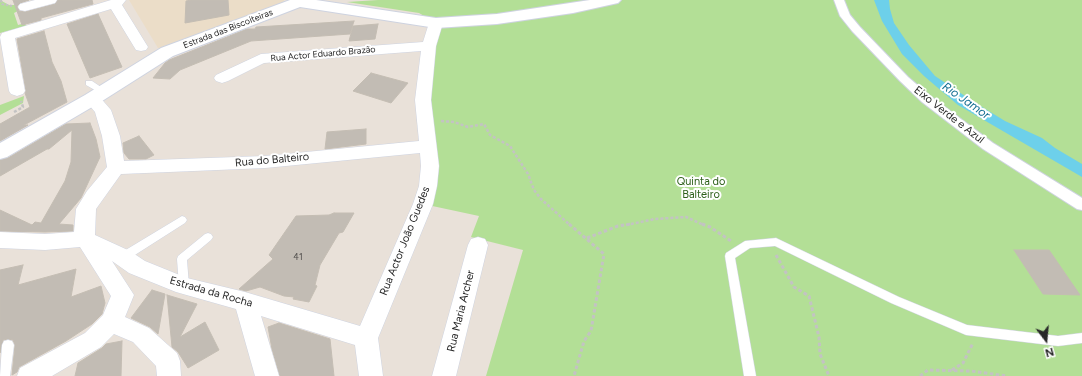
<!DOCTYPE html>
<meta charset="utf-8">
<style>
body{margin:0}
#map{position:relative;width:1082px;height:376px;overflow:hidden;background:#e9e1d9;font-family:Figtree,sans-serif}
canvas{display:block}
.north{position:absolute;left:1026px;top:320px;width:40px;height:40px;-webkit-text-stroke:3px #fff;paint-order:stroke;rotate:164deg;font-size:11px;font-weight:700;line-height:16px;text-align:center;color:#272727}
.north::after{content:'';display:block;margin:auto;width:14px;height:18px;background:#272727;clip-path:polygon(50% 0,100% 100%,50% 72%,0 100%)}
</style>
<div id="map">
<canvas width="1082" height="376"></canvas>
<div class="north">N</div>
</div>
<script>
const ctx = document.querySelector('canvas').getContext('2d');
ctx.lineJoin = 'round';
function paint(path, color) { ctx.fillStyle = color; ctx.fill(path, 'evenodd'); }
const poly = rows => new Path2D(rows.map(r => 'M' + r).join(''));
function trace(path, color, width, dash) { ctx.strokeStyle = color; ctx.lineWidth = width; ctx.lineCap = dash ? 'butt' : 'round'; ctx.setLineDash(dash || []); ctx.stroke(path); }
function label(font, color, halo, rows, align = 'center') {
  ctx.font = font + ' Figtree,sans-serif'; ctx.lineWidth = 4; ctx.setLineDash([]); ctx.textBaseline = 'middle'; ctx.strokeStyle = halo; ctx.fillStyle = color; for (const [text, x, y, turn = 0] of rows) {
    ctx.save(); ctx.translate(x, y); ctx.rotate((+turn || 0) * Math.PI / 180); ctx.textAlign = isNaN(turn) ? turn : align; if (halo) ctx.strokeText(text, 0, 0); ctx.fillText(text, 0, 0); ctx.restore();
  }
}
const education = poly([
 [129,0,284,0,284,1,282,3,164,48,158,48]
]);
const green = poly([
 [0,0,9,5,15,5,18,11,14,13,18,25,25,23,26,26,0,33],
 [378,0,1082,0,1082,376,486,376,523,250,471,237,479,216,423,204,424,120,436,23,419,13,347,2],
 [24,96,23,103,0,115,0,105]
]);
const water = poly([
 [874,0,889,0,890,9,894,23,909,45,935,76,974,102,1005,121,1042,138,1055,148,1082,164,1082,177,958,105,924,76,902,54,882,21]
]);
const building = poly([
 [13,0,29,0,20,3,17,6,19,11,25,12,55,4,58,0,92,0,93,4,41,18,41,20,22,25,13,0],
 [191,0,228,0,229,15,185,23,186,1,191,0],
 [98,14,122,67,90,78,67,24,98,14],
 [354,21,350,34,251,41,180,70,170,79,153,78,165,63,169,60,247,29,255,29,256,27,354,21],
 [378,24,375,39,349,41,353,26,378,24],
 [44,31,52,62,61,81,67,102,24,125,28,125,0,141,0,124,30,107,25,93,26,91,17,39,44,31],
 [371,73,408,83,391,103,353,91,371,73],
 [90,123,96,139,100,157,81,198,59,224,73,225,73,231,45,232,0,231,0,210,32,225,35,222,41,223,65,181,71,162,72,130,49,149,47,149,0,176,0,160,8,158,66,124,90,123],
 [366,129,366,144,325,149,327,132,366,129],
 [139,136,154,155,146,159,129,159,124,153,123,143,139,136],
 [334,213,354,213,343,232,339,233,320,265,315,285,317,286,309,302,293,299,294,297,284,296,260,287,246,291,239,289,273,259,269,255,296,216,329,215,334,213],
 [1014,250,1049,250,1080,295,1043,294,1014,250],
 [23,265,18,285,76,269,71,297,101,286,105,303,102,314,92,324,66,341,19,367,17,372,12,375,15,345,13,340,8,339,3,340,0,353,0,270,23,265],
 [152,290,165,294,158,334,150,327,131,318,152,290],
 [167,295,197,304,180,337,205,322,219,350,188,368,178,352,172,347,167,295],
 [279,323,330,339,334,376,280,376,272,349,268,327,279,323],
 [122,341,121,376,75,376,78,363,102,348,106,344,122,341]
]);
const pathFar2 = poly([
 [1,0,2,4,12,6]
]);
const pathFar1 = poly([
 [14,112,23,107,21,101],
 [441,121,454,122,468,127,484,124,490,135,510,146,528,174,534,190,541,199,570,225],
 [626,225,655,219,686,217,704,225]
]);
const path = poly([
 [569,224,604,254,591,331,584,341,574,376],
 [702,224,710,227,731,241],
 [587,238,618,226,631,224],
 [776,255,794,287,809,296,819,337,820,354,829,376],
 [952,370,963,363,973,343],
 [920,376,928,370,971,371,1007,376]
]);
const service = poly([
 [86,81,92,81,107,91,103,93,100,93,86,85,86,81],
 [182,216,185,217,187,220,185,223,127,260,123,261,119,260,118,257,119,254,182,216],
 [208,233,211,234,213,237,211,240,187,260,189,286,188,289,184,290,180,289,179,286,177,259,178,256,205,234,208,233],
 [776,238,899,297,967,325,1058,336,1082,333,1082,343,1058,346,966,335,891,303,775,246,750,248,735,258,756,376,744,376,725,256,726,253,745,241,776,238],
 [8,340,12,341,14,345,10,376,0,376,2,345,4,341,8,340]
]);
const pedestrian = poly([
 [834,0,844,0,850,15,860,27,908,77,930,96,993,143,1082,198,1082,210,1077,209,983,149,922,102,900,81,852,31,840,16,834,0]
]);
const minor = poly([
 [35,0,57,0,55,3,25,11,20,10,18,7,20,4,35,0],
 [111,0,126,0,122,5,148,47,146,50,141,51,136,50,111,9,15,38,25,91,23,94,17,96,11,94,9,91,0,37,2,33,111,0],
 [436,19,441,20,443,23,436,46,431,100,439,166,437,186,433,204,378,338,383,376,359,376,355,345,261,316,279,376,255,376,236,309,176,292,129,273,112,261,134,295,125,317,149,328,177,353,180,361,181,376,157,376,156,366,133,342,114,334,101,347,52,376,17,376,20,368,85,333,103,315,111,296,80,247,45,250,0,248,0,232,45,234,74,232,76,209,87,191,107,167,102,136,95,112,84,99,86,95,92,94,98,95,111,110,120,136,124,161,265,156,419,141,415,100,421,51,264,63,228,81,222,83,216,81,214,78,216,75,261,54,423,42,429,23,431,20,436,19],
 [420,153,421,166,419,186,413,204,360,326,245,292,187,278,145,261,130,251,95,235,96,209,121,174,265,168,420,153],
 [478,237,485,239,488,245,456,376,432,376,468,245,471,239,478,237]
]);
const tertiary = poly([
 [290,0,316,0,436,18,497,14,590,0,621,0,618,3,573,13,497,24,436,28,300,7,173,56,99,103,7,157,0,159,0,143,85,95,161,48,290,0]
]);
const farStreetnames = [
 ["Estrada das Biscoiteiras",228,29,-21],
 ["Rua Actor Eduardo Brazão",323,54,-5]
];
const numberNames = [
 ["41",298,257]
];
const streetNames = [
 ["Eixo Verde e Azul",949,115,38],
 ["Rua do Balteiro",272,160,-5],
 ["Rua Actor João Guedes",405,241,-68],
 ["Estrada da Rocha",211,292,16],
 ["Rua Maria Archer",461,311,-76]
];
const parkNames = [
 ["Quinta do",701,182],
 ["Balteiro",701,195]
];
const waterNames = [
 ["Rio Jamor",966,101,35]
];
paint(education, '#ebddc8');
paint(green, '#b3df96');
paint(water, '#6dd0ea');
paint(building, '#c2bcb4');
trace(building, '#c4bdb3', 1);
trace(service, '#ced3e0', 1);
trace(pedestrian, '#ced3e0', 2);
trace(minor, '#ced3e0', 1);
trace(tertiary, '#ced3e0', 2);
trace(pathFar2, '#c3c3c3', 2, [2.5, 1.5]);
trace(pathFar1, '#c3c3c3', 2.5, [3, 2]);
trace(path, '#c3c3c3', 3, [3.5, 2.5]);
paint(service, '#fff');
paint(pedestrian, '#fff');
paint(minor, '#fff');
paint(tertiary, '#fff');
label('9px', '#272727', '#fff', farStreetnames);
label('9px', '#4e4c4a', null, numberNames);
label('11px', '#272727', '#fff', streetNames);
label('11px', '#2e601b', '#fff', parkNames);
label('italic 12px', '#116d91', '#fff', waterNames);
</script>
